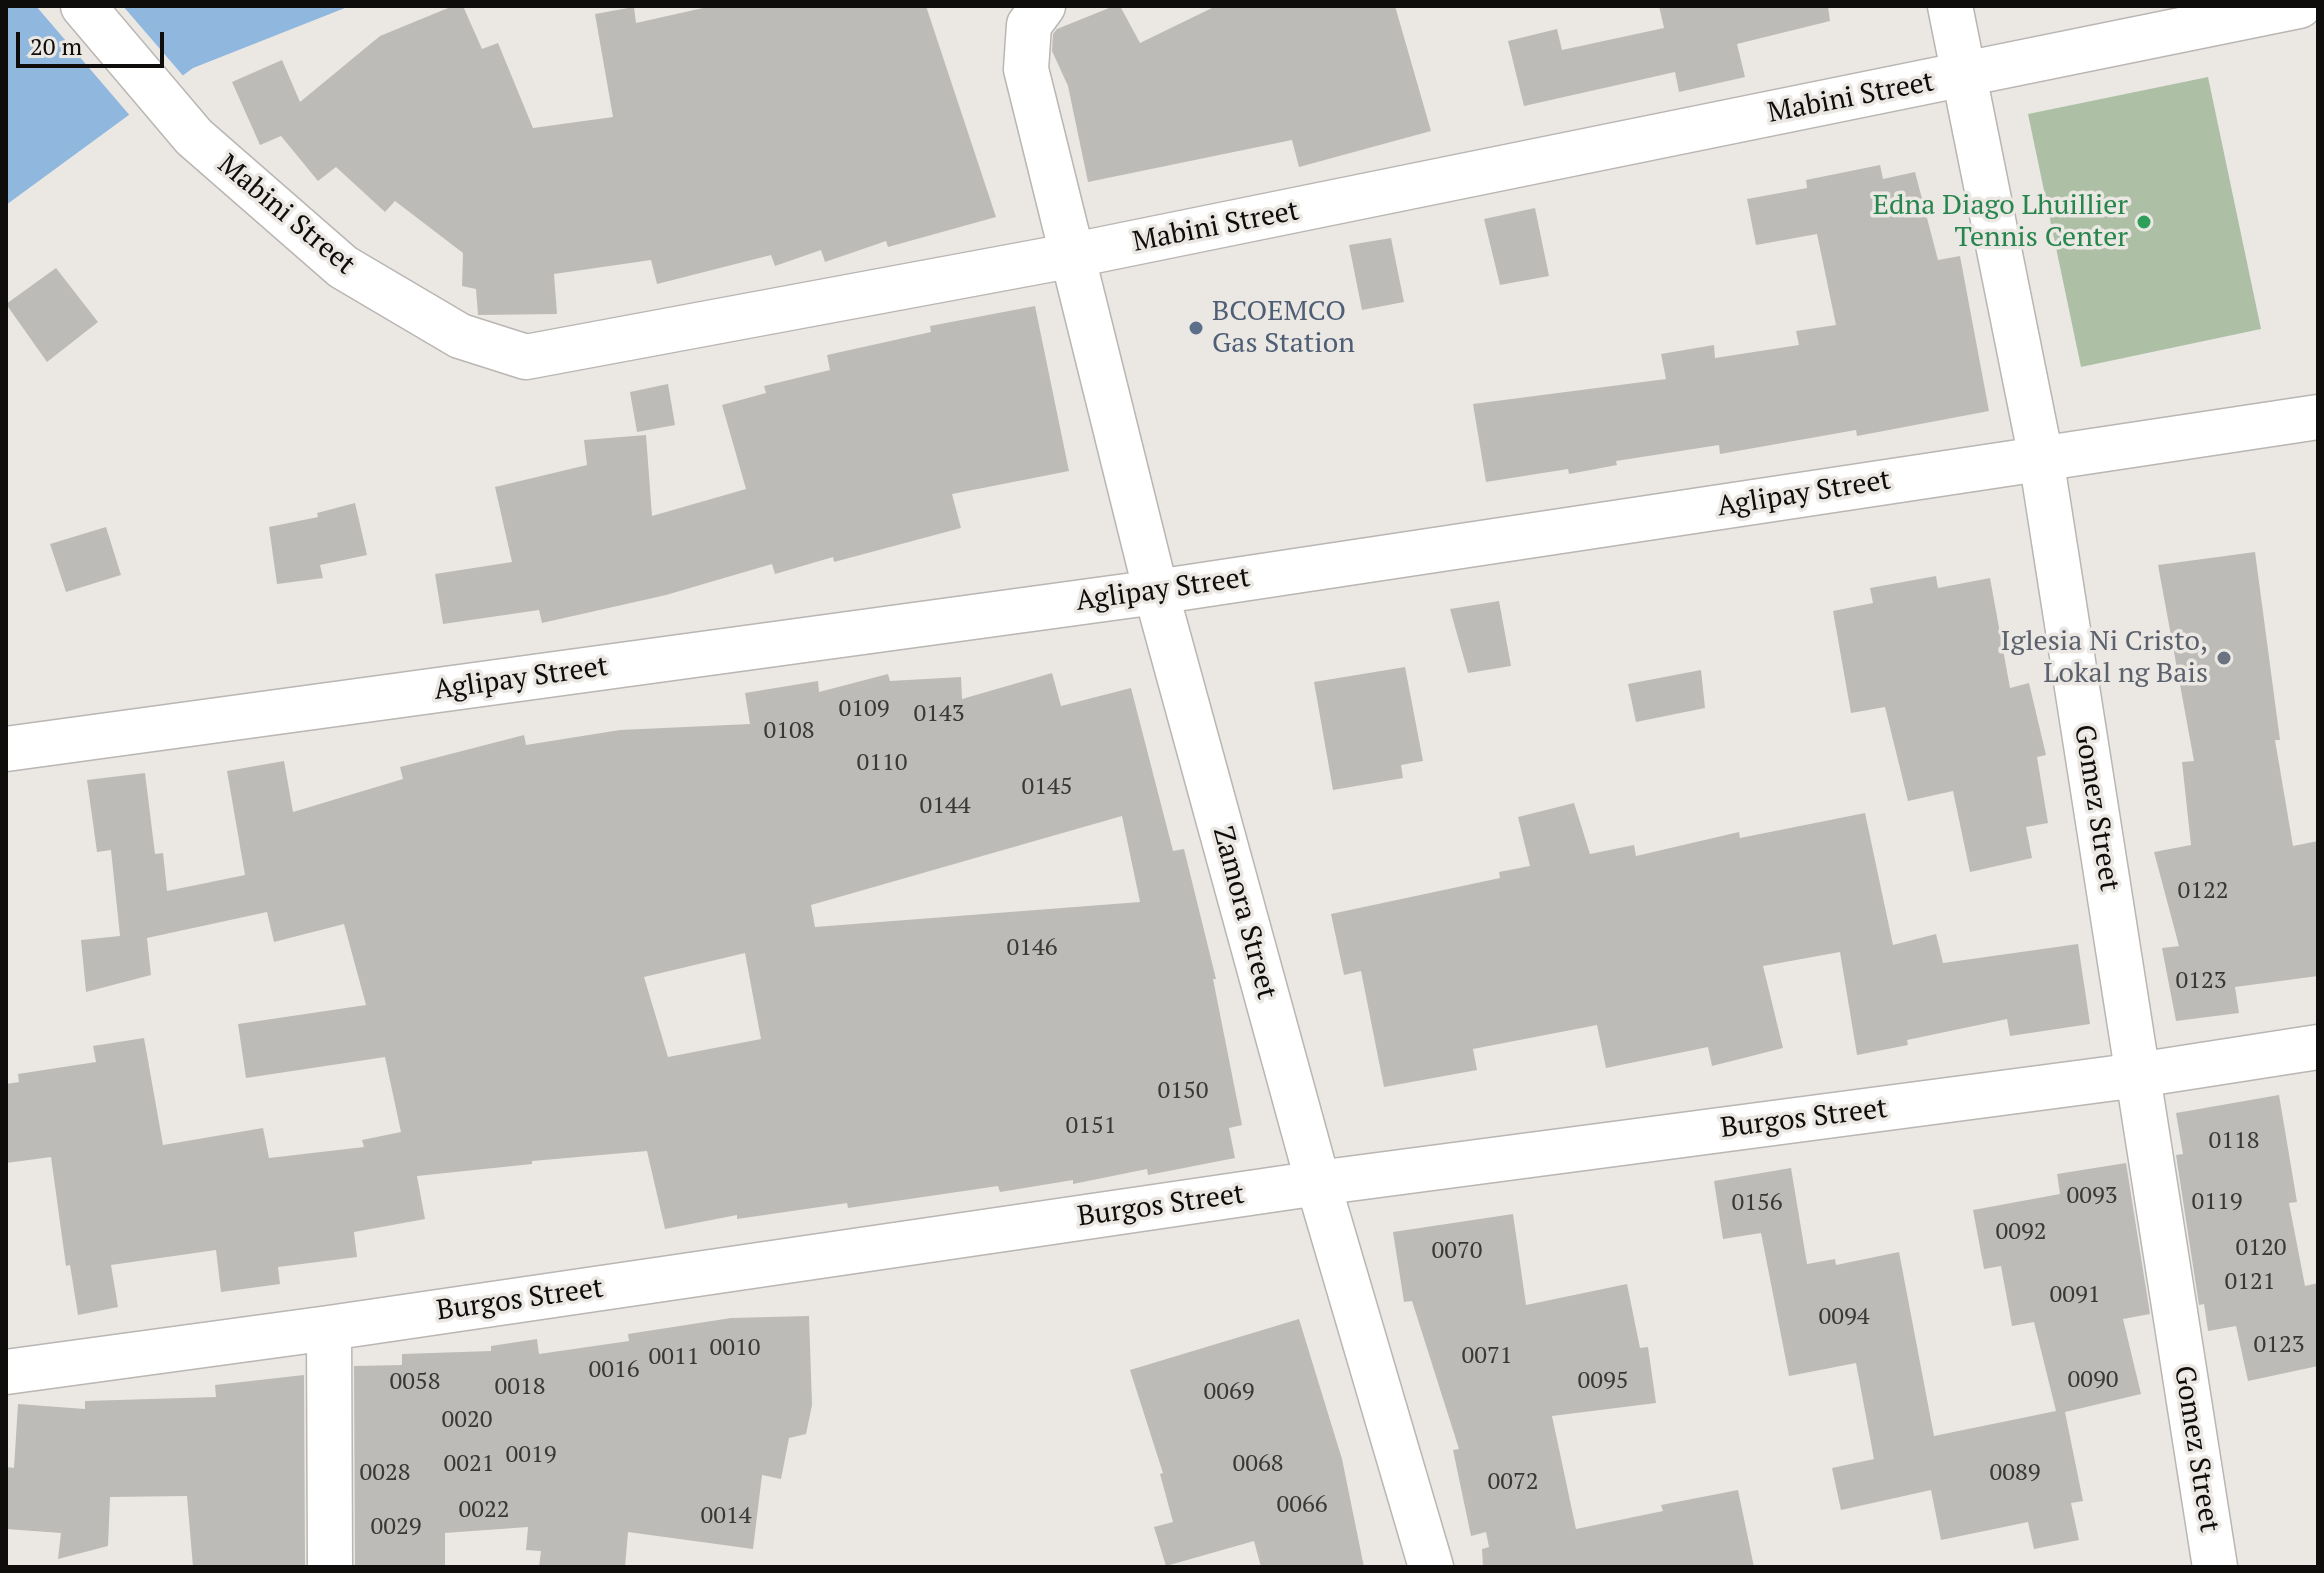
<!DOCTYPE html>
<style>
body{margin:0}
#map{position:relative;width:2324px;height:1573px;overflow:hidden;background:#ebe8e4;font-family:"PT Serif",serif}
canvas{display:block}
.frame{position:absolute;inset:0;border:8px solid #0e0d0c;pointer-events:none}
.scale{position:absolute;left:16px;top:32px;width:148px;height:36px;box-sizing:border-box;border:4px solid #0e0d0c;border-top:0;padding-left:10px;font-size:24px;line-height:28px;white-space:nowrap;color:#0e0d0c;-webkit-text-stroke:6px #ebe8e4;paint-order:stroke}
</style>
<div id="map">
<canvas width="2324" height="1573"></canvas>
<div class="frame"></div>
<div class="scale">20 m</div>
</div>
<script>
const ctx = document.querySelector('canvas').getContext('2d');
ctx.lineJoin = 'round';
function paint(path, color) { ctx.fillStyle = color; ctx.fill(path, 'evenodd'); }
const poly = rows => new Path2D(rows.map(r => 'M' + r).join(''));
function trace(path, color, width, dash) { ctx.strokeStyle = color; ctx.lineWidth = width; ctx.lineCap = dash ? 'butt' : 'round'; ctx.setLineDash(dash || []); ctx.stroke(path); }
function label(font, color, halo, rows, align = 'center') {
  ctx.font = font + ' "PT Serif",serif'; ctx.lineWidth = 7; ctx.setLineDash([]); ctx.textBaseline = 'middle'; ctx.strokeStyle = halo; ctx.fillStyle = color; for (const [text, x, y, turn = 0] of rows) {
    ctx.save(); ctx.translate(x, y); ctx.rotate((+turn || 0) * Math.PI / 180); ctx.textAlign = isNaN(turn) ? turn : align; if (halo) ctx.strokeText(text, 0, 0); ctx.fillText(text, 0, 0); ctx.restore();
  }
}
const green = poly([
 [2208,77,2261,329,2081,367,2028,114]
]);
const water = poly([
 [6,6,350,6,193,68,6,205]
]);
const pier = poly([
 [36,6,123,6,185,78,132,118]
]);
const building = poly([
 [453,6,463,6,482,49,498,43,533,128,613,117,595,14,634,7,636,23,712,6,926,6,996,217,888,247,886,241,825,262,821,250,775,266,771,255,657,284,651,260,554,274,557,314,478,315,476,289,462,286,463,253,395,201,385,212,336,167,318,181,281,136,260,145,232,82,282,60,300,102,380,36],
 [1114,6,1120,6,1140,43,1216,6,1395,6,1431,131,1299,167,1292,140,1088,182,1068,86,1052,51,1053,34,1057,29],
 [1659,6,1828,6,1830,21,1737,44,1745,77,1679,92,1675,72,1524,106,1508,41,1557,29,1562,50,1664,28],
 [1880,165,1883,179,1915,172,1938,260,1960,256,1989,411,1857,436,1856,430,1720,454,1719,445,1616,461,1617,465,1569,474,1568,469,1486,482,1473,404,1666,379,1661,354,1714,345,1715,358,1799,345,1796,331,1836,325,1817,234,1756,245,1747,199,1807,188,1806,180],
 [1535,208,1549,276,1500,285,1484,219],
 [1391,238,1404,302,1362,310,1349,245],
 [56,268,98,322,47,362,6,304],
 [1035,306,1069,471,952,494,961,528,834,562,833,557,775,574,772,564,666,595,542,623,539,610,443,624,435,574,512,562,495,487,587,465,584,440,646,435,652,516,746,489,722,405,766,393,764,386,830,370,827,355,931,332,930,326],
 [668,384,675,425,637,432,630,392],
 [355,503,367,555,320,565,323,578,277,584,269,527,318,517,317,513],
 [106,527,121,575,66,592,50,544],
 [2255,552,2280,740,2275,740,2293,846,2318,841,2318,976,2235,987,2239,1013,2176,1021,2162,948,2179,946,2154,852,2191,845,2182,762,2194,761,2158,565],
 [1936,576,1938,588,1990,578,2010,688,2029,683,2046,755,2037,757,2048,823,2026,827,2032,858,1970,872,1953,791,1908,801,1885,707,1851,713,1833,611,1873,603,1870,588],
 [1499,601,1511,666,1468,673,1450,609],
 [1405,667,1423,761,1401,765,1403,778,1333,790,1314,682],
 [1701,670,1705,708,1636,722,1628,684],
 [1052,673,1061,706,1131,688,1173,851,1184,849,1216,979,1213,979,1242,1125,1229,1128,1235,1158,1148,1175,1147,1169,1073,1184,1073,1180,1000,1192,998,1186,848,1208,847,1203,737,1219,737,1215,665,1229,647,1151,532,1161,532,1164,417,1176,425,1219,354,1232,357,1257,278,1267,280,1284,221,1292,216,1250,111,1265,118,1307,78,1315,70,1265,66,1266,51,1157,6,1163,6,1084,19,1082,18,1074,96,1062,93,1046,144,1038,163,1145,263,1128,269,1158,364,1147,362,1140,401,1132,385,1057,246,1078,238,1024,366,1005,344,924,274,942,267,912,147,938,151,975,86,992,81,940,120,936,111,850,97,852,87,780,145,773,155,854,163,853,167,891,245,875,227,771,284,761,293,812,403,779,400,767,524,735,526,745,620,730,750,724,745,693,818,681,819,692,888,674,890,681,961,677,962,699],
 [1122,816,1140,902,815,927,811,905],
 [745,953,761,1039,668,1057,644,977],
 [1574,803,1590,854,1634,845,1636,856,1739,832,1740,838,1865,813,1893,945,1936,934,1943,963,2078,944,2090,1024,2010,1036,2007,1019,1907,1040,1908,1045,1857,1055,1840,952,1763,966,1783,1048,1712,1066,1708,1047,1606,1068,1597,1025,1473,1049,1477,1070,1384,1087,1361,971,1344,975,1331,914,1500,878,1499,872,1530,866,1518,817],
 [2279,1095,2297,1202,2289,1203,2305,1286,2318,1283,2318,1366,2248,1381,2236,1326,2208,1331,2204,1304,2199,1305,2176,1155,2183,1154,2176,1113],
 [2126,1163,2150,1314,2123,1319,2141,1394,2065,1412,2083,1501,2071,1503,2079,1540,2034,1549,2028,1522,1941,1540,1931,1490,1841,1510,1832,1468,1874,1459,1856,1363,1789,1376,1761,1233,1723,1239,1714,1181,1791,1168,1807,1264,1835,1259,1836,1265,1899,1252,1934,1436,2056,1411,2034,1322,2012,1326,2001,1266,1984,1269,1973,1210,2060,1194,2057,1174],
 [1513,1214,1526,1305,1627,1284,1640,1348,1648,1347,1656,1403,1552,1416,1576,1529,1663,1511,1661,1505,1738,1490,1754,1567,1483,1567,1482,1549,1489,1547,1486,1532,1471,1536,1453,1450,1459,1449,1412,1301,1404,1302,1393,1232],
 [809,1316,812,1405,806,1434,789,1438,781,1479,762,1475,753,1549,628,1532,625,1567,539,1567,541,1551,526,1550,528,1527,445,1533,445,1567,355,1567,354,1366,402,1365,402,1354,491,1351,491,1346,537,1339,539,1354,629,1341,628,1334,731,1318],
 [1299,1319,1342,1459,1364,1567,1261,1567,1254,1541,1166,1566,1154,1527,1173,1522,1160,1474,1163,1473,1130,1370],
 [304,1375,305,1567,193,1567,187,1496,110,1497,108,1546,58,1559,61,1533,6,1529,6,1467,14,1468,18,1404,85,1409,85,1401,216,1397,215,1385]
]);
const minor = poly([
 [1043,6,1029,25,1026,69,1156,592,1318,1183,1431,1567],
 [1950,6,2041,458,2215,1567],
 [6,749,1156,592,2318,417],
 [329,1328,330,1567],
 [6,1372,329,1328,1318,1183,2138,1075,2318,1047]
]);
const tertiary = poly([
 [83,6,194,137,343,267,460,336,526,357,1074,255,2299,6]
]);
const markers = [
 [2144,222,8,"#2e9e5b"],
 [1196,328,8,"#5c6f8a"],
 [2224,658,8,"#6b7280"]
];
const numberNames = [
 ["0109",864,709],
 ["0143",939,714],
 ["0108",789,731],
 ["0110",882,763],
 ["0145",1047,787],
 ["0144",945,806],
 ["0122",2203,891],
 ["0146",1032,948],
 ["0123",2201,981],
 ["0150",1183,1091],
 ["0151",1091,1126],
 ["0118",2234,1141],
 ["0093",2092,1196],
 ["0119",2217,1202],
 ["0156",1757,1203],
 ["0092",2021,1232],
 ["0120",2261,1248],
 ["0070",1457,1251],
 ["0121",2250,1282],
 ["0091",2075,1295],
 ["0094",1844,1317],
 ["0123",2279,1345],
 ["0010",735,1348],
 ["0071",1487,1356],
 ["0011",674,1357],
 ["0016",614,1370],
 ["0090",2093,1380],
 ["0095",1603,1381],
 ["0058",415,1382],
 ["0018",520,1387],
 ["0069",1229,1392],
 ["0020",467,1420],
 ["0019",531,1455],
 ["0021",469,1464],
 ["0068",1258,1464],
 ["0028",385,1473],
 ["0089",2015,1473],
 ["0072",1513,1482],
 ["0066",1302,1505],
 ["0022",484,1510],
 ["0014",726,1516],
 ["0029",396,1527]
];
const streetNames = [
 ["Mabini Street",1851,98,-11],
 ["Mabini Street",286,215,40],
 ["Mabini Street",1216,227,-11],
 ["Aglipay Street",1804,494,-9],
 ["Aglipay Street",1163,590,-8],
 ["Aglipay Street",521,679,-8],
 ["Gomez Street",2096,808,81],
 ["Zamora Street",1244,913,75],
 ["Burgos Street",1804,1119,-7],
 ["Burgos Street",1161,1206,-8],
 ["Burgos Street",520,1300,-8],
 ["Gomez Street",2196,1449,81]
];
const leisureNames = [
 ["Edna Diago Lhuillier",2128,206],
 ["Tennis Center",2128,238]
];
const serviceNames = [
 ["BCOEMCO",1212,312],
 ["Gas Station",1212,344]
];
const worshipNames = [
 ["Iglesia Ni Cristo,",2208,642],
 ["Lokal ng Bais",2208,674]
];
paint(green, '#adc0a6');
paint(water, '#90b7de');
paint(pier, '#ebe8e4');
paint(building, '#bdbbb7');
trace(minor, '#b9b6b3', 47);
trace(tertiary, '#b9b6b3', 47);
trace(minor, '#fff', 44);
trace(tertiary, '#fff', 44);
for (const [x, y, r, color] of markers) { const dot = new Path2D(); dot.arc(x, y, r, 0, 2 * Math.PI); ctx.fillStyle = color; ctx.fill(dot); trace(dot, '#ebe8e4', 3); }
label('24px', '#3a3837', null, numberNames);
label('28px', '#0e0d0c', '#ebe8e4', streetNames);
label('28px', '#27864d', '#ebe8e4', leisureNames, 'right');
label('28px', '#4e5e75', '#ebe8e4', serviceNames, 'left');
label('28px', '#5b616d', '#ebe8e4', worshipNames, 'right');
</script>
